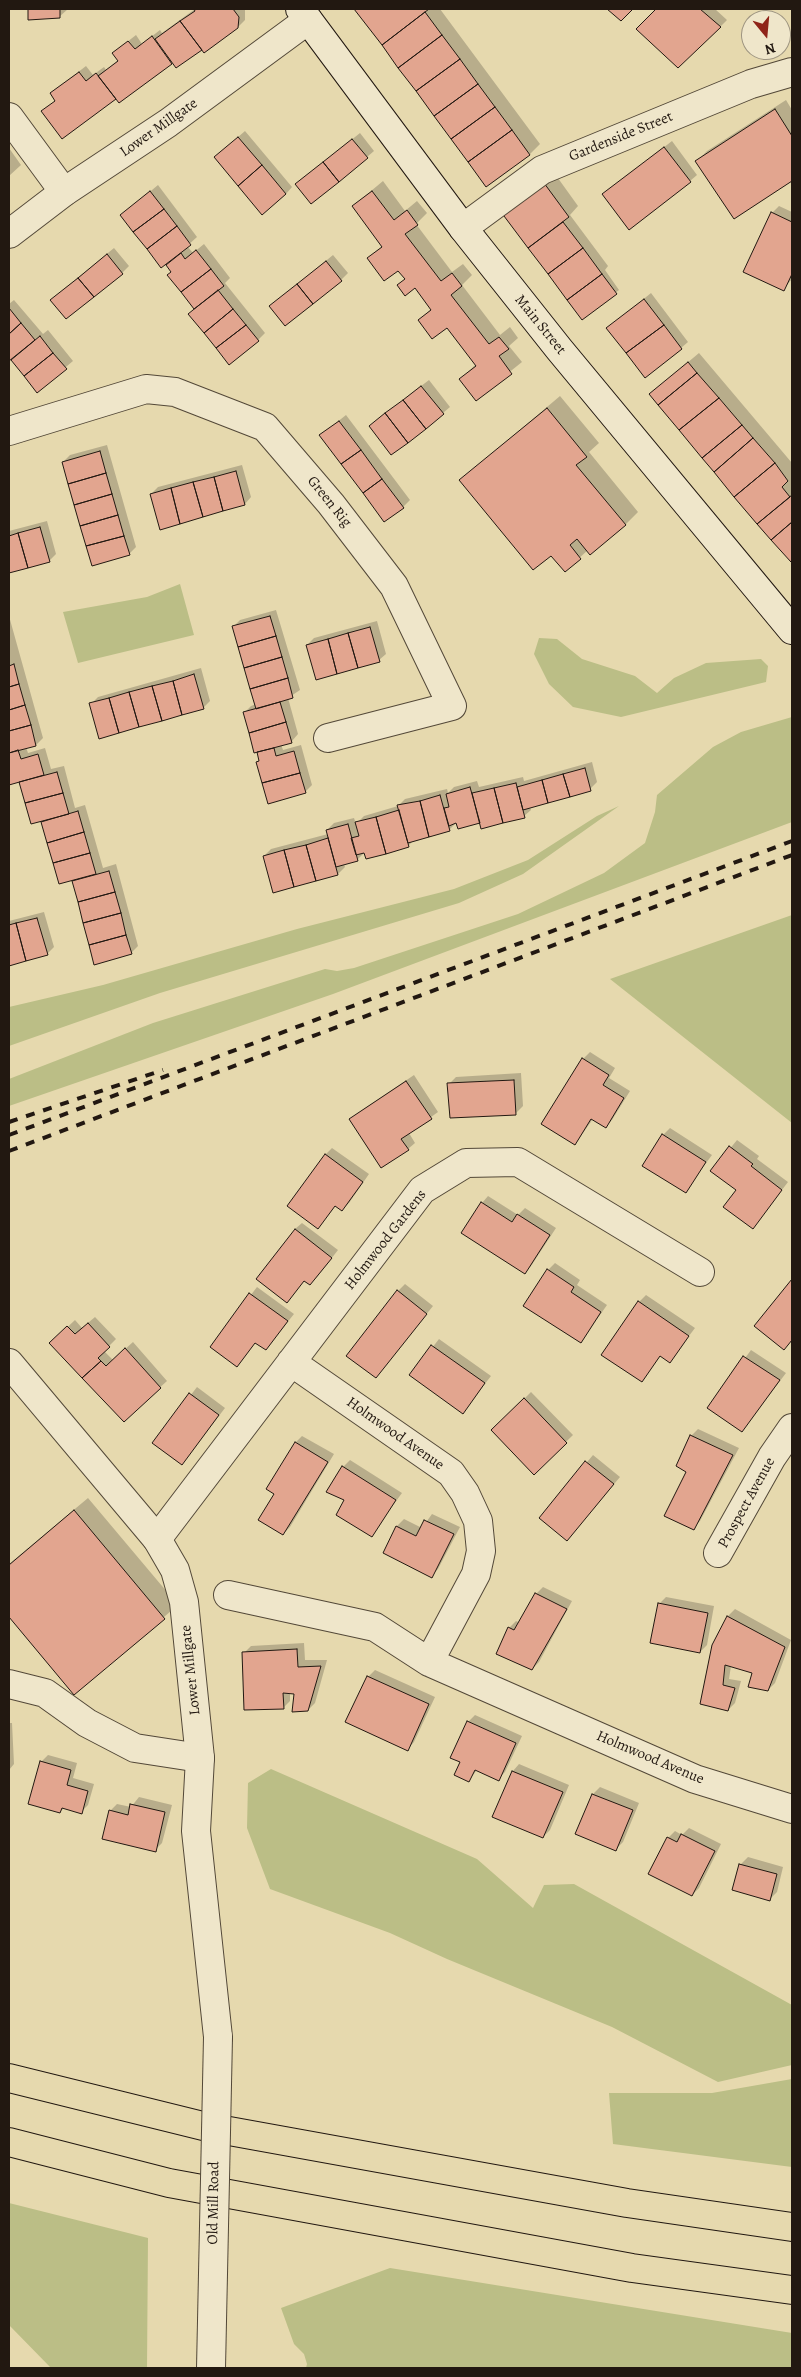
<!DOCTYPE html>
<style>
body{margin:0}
#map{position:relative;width:801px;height:2377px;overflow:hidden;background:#e6d9ae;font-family:Alegreya,serif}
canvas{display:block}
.frame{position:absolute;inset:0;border:10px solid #221811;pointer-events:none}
.north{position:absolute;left:741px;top:10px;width:50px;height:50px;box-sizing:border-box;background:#efe6ca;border:1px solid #9d9480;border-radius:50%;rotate:163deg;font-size:14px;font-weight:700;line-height:20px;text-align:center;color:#221811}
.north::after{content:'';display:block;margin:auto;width:18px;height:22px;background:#8f2418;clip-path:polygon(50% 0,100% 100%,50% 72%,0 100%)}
</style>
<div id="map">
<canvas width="801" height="2377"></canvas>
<div class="frame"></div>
<div class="north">N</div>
</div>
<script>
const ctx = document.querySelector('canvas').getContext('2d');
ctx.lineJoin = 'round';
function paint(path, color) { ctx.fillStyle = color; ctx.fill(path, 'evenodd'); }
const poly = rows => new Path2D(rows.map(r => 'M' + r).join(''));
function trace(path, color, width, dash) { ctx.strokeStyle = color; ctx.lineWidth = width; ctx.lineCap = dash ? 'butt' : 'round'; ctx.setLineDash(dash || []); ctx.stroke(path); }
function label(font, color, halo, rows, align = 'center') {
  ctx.font = font + ' Alegreya,serif'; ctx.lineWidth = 4.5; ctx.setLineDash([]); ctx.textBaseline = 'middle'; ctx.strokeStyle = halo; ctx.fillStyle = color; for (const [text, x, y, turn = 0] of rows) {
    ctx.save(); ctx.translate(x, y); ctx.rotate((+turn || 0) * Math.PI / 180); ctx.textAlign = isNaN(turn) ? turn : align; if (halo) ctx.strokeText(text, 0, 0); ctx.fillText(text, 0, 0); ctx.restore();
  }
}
const green = poly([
 [180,584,194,635,78,663,63,612,147,597],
 [539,638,557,639,582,659,635,676,657,693,674,678,706,663,761,659,768,666,766,682,621,717,573,707,549,684,534,654],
 [792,717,792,822,333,994,9,1106,9,1079,153,1023,325,969,337,971,354,968,518,914,604,873,645,843,655,812,657,795,713,747,741,732],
 [619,806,523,874,459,903,160,993,9,1046,9,1007,103,985,297,929,454,889,528,860,597,816],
 [792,915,792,1123,610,979],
 [271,1769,477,1859,533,1908,544,1885,574,1884,792,2005,792,2065,718,2082,612,2027,447,1959,390,1933,270,1889,247,1828,248,1783],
 [792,2079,792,2167,613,2144,609,2093,712,2093],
 [9,2203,148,2238,147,2368,51,2368,9,2325],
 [390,2268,792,2333,792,2368,306,2368,307,2364,304,2354,294,2344,281,2308]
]);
const shadow = poly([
 [29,9,68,9,59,17,29,18],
 [195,9,245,9,245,20,238,27,202,48,173,62,119,101,116,98,43,111,56,100,51,93,86,66,93,75,104,67,106,70,118,60,113,53,136,35,142,44,160,30,162,33],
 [355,9,440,9,540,144,530,154,486,185],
 [658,9,715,9,727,20,720,27,638,29],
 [786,100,792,110,792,180,734,217,697,161,707,151],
 [245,131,292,187,286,194,215,157],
 [360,133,374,151,367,157,304,178],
 [672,141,697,175,690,181,604,194],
 [9,148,21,165,9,176],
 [555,174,578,206,570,215,608,266,605,270,619,290,582,318,505,216],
 [383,181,405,211,417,201,427,213,416,224,452,272,463,264,472,275,462,285,500,335,510,327,518,338,509,346,522,362,476,399,461,379,476,364,447,326,419,320,432,308,415,287,399,285,406,278,398,269,368,258,383,245,353,206],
 [158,185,197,237,187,246,193,253,204,244,230,278,225,283,265,333,258,340,195,309,169,275,172,271,166,263,122,215],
 [779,206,792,212,792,279,783,290,772,213],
 [114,248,129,266,122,273,59,293],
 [333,255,348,273,341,280,278,300],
 [651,293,688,342,681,348,608,328],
 [14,300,43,334,48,330,73,361,37,391,11,358,9,360,9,304],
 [699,353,792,463,792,561,650,394],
 [429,380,450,407,443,413,378,419],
 [560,396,599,443,589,452,638,512,625,525,588,550,565,571,552,554,461,480],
 [346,415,410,500,403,507,321,435],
 [107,445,136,547,129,554,63,462,70,455],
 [242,465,251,497,245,504,151,494,158,487],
 [47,521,56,554,49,561,9,572,9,531],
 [276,610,300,690,288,698,298,734,292,741,281,744,283,750,301,745,312,785,305,792,258,762,260,760,244,713,251,706,256,704,233,627,240,620],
 [9,616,43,738,36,745,26,747,28,753,45,748,51,769,64,766,75,808,85,805,103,868,116,864,138,946,131,953,95,963,73,879,60,882,42,820,20,781,9,784],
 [377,621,386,654,379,660,307,645,314,638],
 [201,668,210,701,203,708,91,704,98,697],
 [592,762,597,782,590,789,530,807,531,810,524,816,457,822,449,830,414,840,408,846,365,852,357,860,344,864,345,867,338,874,274,892,264,856,271,849,328,834,327,830,334,823,354,818,356,824,364,816,398,806,405,799,447,789,448,793,454,787,477,781,479,787,523,777,524,781],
 [44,912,54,947,47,954,9,964,9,921],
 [590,1052,615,1068,609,1078,630,1091,612,1120,605,1127,593,1119,575,1144,583,1059],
 [521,1073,523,1106,516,1113,449,1084,456,1077],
 [414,1075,438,1112,409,1133,415,1143,408,1149,351,1120,358,1113],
 [670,1128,712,1155,685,1191,663,1135],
 [737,1140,759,1156,757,1159,788,1182,759,1220,737,1190,712,1171],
 [332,1148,369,1174,349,1203,342,1209,336,1205,318,1227,326,1154],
 [488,1196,518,1215,525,1208,556,1228,531,1266,525,1273,482,1203],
 [302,1223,338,1250,317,1277,310,1284,305,1280,287,1301,295,1229],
 [555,1263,580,1280,577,1285,607,1305,581,1342,548,1270],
 [792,1281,792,1339,783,1348,755,1326],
 [405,1284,433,1306,376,1377,398,1291],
 [257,1287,294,1314,266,1349,256,1342,237,1365,212,1346],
 [646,1295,695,1328,670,1361,661,1355,642,1380,639,1302],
 [95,1317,116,1339,104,1351,113,1360,133,1342,167,1381,124,1420,58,1336,75,1320,82,1328],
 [439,1339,491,1376,463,1412,411,1375],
 [751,1350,786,1373,742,1431,709,1408],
 [197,1387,225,1408,182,1464,154,1443],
 [531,1392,573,1435,534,1473,493,1430],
 [698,1429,739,1448,700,1521,693,1528,688,1471,677,1465,691,1436],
 [302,1436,334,1454,290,1527,283,1534,276,1493,296,1442],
 [593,1455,620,1477,567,1540,540,1518],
 [350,1460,402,1493,371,1535,345,1500,343,1467],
 [88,1498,178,1605,75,1693,9,1615,9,1564],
 [432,1514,460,1527,438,1569,431,1576,384,1553,397,1526,404,1519,422,1528],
 [543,1587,572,1601,539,1662,532,1669,509,1628,516,1621,520,1623,536,1594],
 [666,1597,714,1606,707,1645,700,1652,660,1603],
 [735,1609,791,1640,775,1683,768,1690,753,1672,731,1666,729,1679,741,1681,735,1703,728,1710,714,1645,728,1616],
 [304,1643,305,1660,327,1660,315,1703,308,1710,296,1693,290,1692,290,1701,283,1708,244,1653,251,1646],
 [375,1670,435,1697,414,1742,408,1749,368,1677],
 [475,1715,522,1736,505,1772,498,1779,477,1770,469,1780,462,1761,468,1722],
 [9,1723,12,1723,14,1764,9,1770],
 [48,1755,77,1763,73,1778,94,1784,88,1805,81,1812,64,1808,60,1812,41,1762],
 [519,1764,569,1785,550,1830,543,1837,513,1771],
 [600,1787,639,1803,623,1842,616,1849,577,1833,593,1794],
 [139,1797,172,1805,162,1843,155,1850,110,1811,117,1804,131,1807],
 [689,1828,721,1844,699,1888,692,1895,668,1838,675,1831,682,1835],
 [748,1857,783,1867,777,1892,770,1899,734,1889,741,1864]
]);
const building = poly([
 [28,9,60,9,60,18,28,20,28,9],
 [194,9,233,9,239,17,238,28,204,53,180,21,195,11,194,9],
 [354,9,429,9,382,45,354,9],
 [607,9,633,9,621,21,607,9],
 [656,9,700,9,721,27,678,68,636,29,656,9],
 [425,12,442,35,398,68,382,45,425,12],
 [180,21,202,50,176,68,155,39,180,21],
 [442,35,460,59,416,91,398,68,442,35],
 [152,36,172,64,119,103,98,76,118,61,112,53,128,41,135,49,152,36],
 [460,59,478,84,434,116,416,91,460,59],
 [79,72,86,81,96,73,116,99,62,139,41,111,55,101,50,93,79,72],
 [478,84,495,107,451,139,434,116,478,84],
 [495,107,512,130,468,162,451,139,495,107],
 [775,109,792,136,792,181,734,219,695,161,775,109],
 [512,130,530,155,486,187,468,162,512,130],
 [238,137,262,165,238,186,214,157,238,137],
 [352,139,368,158,339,182,323,162,352,139],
 [664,147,691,182,629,230,602,194,664,147],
 [323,162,339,182,311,204,295,184,323,162],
 [262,165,286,194,262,215,238,186,262,165],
 [544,183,569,217,528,248,504,216,504,209,544,183],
 [150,191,164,209,133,232,120,215,150,191],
 [372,191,394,220,407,210,418,225,405,234,441,281,452,273,462,286,451,295,489,344,499,337,509,349,499,356,512,374,476,401,459,379,476,366,447,328,432,339,418,320,431,310,415,288,405,296,397,285,405,279,398,271,384,281,367,258,382,247,352,206,372,191],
 [164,209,177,226,147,249,133,232,164,209],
 [771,212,792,222,792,274,784,291,743,272,771,212],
 [563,222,583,248,548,274,528,248,563,222],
 [177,226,191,245,161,268,147,249,177,226],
 [583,248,602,274,567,300,548,274,583,248],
 [196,250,211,269,181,292,167,275,171,272,166,265,181,253,185,259,196,250],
 [107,254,123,274,94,297,78,278,107,254],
 [326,261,342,281,313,304,297,284,326,261],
 [211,269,224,286,194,309,181,292,211,269],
 [602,274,617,294,582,320,567,300,602,274],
 [78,278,94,297,66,319,50,300,78,278],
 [297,284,313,304,285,326,269,306,297,284],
 [218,290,233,309,204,333,188,314,218,290],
 [644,299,664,325,626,353,606,328,644,299],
 [9,308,21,323,9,334,9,308],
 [233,309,246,325,216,348,204,333,233,309],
 [21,323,35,340,9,361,9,334,21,323],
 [246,325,259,341,229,365,216,348,246,325],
 [664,325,682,349,645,378,626,353,664,325],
 [40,336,53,353,24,376,11,360,40,336],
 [53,353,67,369,37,393,24,376,53,353],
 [688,362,697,373,658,405,649,394,688,362],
 [697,373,719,398,679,430,658,405,697,373],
 [421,386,444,414,426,429,403,400,421,386],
 [719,398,742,425,702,458,679,430,719,398],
 [403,400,426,429,408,443,385,413,403,400],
 [547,408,587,457,576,465,626,525,590,555,577,539,570,545,581,559,565,572,551,556,533,570,459,480,547,408],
 [385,413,408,443,391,455,369,426,385,413],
 [339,421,361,450,341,464,319,435,339,421],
 [742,425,753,438,714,472,702,458,742,425],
 [753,438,775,463,734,497,714,472,753,438],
 [361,450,382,479,363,493,341,464,361,450],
 [100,451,106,473,68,484,62,462,100,451],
 [775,463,788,481,782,487,790,497,757,524,734,497,775,463],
 [236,471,245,505,223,511,214,477,236,471],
 [106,473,112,494,74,505,68,484,106,473],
 [214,477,223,511,203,517,193,482,214,477],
 [382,479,404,508,384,522,363,493,382,479],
 [193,482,203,517,180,524,171,488,193,482],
 [171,488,180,524,160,530,150,494,171,488],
 [112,494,118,515,80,526,74,505,112,494],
 [792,495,792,522,771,540,757,524,792,495],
 [118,515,124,536,86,546,80,526,118,515],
 [792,522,792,561,791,562,771,540,792,522],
 [40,527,50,562,28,568,18,533,40,527],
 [18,533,28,568,9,573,9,536,18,533],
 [124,536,130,555,92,566,86,546,124,536],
 [270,616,276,636,238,647,232,626,270,616],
 [370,627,380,662,358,668,348,633,370,627],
 [348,633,358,668,337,674,328,639,348,633],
 [276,636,282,657,244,668,238,647,276,636],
 [328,639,337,674,316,680,306,645,328,639],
 [282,657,288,678,250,689,244,668,282,657],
 [14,664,19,684,9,687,9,666,14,664],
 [194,674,204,709,182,715,173,681,194,674],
 [288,678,293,698,256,709,250,689,288,678],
 [173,681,182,715,162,721,152,686,173,681],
 [19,684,25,705,9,710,9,687,19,684],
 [152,686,162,721,139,727,129,692,152,686],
 [129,692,139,727,119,733,109,698,129,692],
 [109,698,119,733,99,739,89,703,109,698],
 [280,702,286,722,249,733,243,712,280,702],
 [25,705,31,725,9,731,9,710,25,705],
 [286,722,292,743,254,753,249,733,286,722],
 [31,725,36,746,9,753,9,731,31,725],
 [274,748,276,756,294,751,300,773,262,783,256,762,259,761,257,752,274,748],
 [18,750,21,759,38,754,44,775,9,785,9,753,18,750],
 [585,768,591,791,570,797,563,774,585,768],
 [57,772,63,793,25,803,19,782,57,772],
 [300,773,306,793,268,804,262,783,300,773],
 [563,774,570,797,548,803,542,780,563,774],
 [542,780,548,803,523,810,517,787,542,780],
 [516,783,525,818,503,823,494,788,516,783],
 [470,787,480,823,458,829,456,823,449,826,444,808,449,807,446,794,470,787],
 [494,788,503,823,481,829,472,793,494,788],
 [63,793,69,814,31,824,25,803,63,793],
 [440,795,450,831,429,837,420,801,440,795],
 [420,801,429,837,408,843,397,805,420,801],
 [399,810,409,847,386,854,376,817,399,810],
 [78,811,84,832,47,843,41,822,78,811],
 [376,817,386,854,366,859,364,853,356,855,351,838,359,836,355,822,376,817],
 [348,824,358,861,336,867,326,830,348,824],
 [84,832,90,853,53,863,47,843,84,832],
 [328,838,338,875,316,881,306,845,328,838],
 [306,845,316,881,294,887,284,850,306,845],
 [284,850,294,887,273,893,263,856,284,850],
 [90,853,96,874,59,884,53,863,90,853],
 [109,871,115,892,78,902,72,881,109,871],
 [115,892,121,913,83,923,78,902,115,892],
 [121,913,126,935,89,945,83,923,121,913],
 [37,918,48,955,26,961,16,923,37,918],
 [16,923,26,961,9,966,9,925,16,923],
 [126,935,132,954,94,965,89,945,126,935],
 [582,1058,609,1075,603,1085,624,1098,606,1128,591,1119,575,1145,541,1124,582,1058],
 [514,1080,516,1115,450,1118,447,1083,514,1080],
 [406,1081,432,1119,401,1139,409,1150,381,1168,349,1119,406,1081],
 [662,1134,706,1162,686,1193,642,1166,662,1134],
 [729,1146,753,1164,751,1166,782,1190,753,1229,723,1207,736,1190,710,1171,729,1146],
 [325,1154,363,1182,342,1211,335,1206,318,1229,287,1206,325,1154],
 [481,1202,512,1222,517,1214,550,1235,525,1274,461,1233,481,1202],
 [295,1229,332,1258,310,1285,304,1281,287,1303,256,1279,295,1229],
 [547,1269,574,1287,571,1292,601,1312,581,1343,523,1306,547,1269],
 [792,1279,792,1340,784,1350,754,1326,792,1279],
 [397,1290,427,1314,376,1378,346,1356,397,1290],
 [249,1293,288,1321,266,1350,255,1343,237,1367,210,1347,249,1293],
 [638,1301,689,1336,670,1363,660,1356,642,1382,601,1355,638,1301],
 [88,1323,110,1347,98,1358,101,1361,82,1378,49,1343,67,1326,75,1334,88,1323],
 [431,1345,485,1383,463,1414,409,1375,431,1345],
 [125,1348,161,1388,124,1422,82,1378,101,1361,106,1366,125,1348],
 [743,1356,780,1380,742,1432,707,1408,743,1356],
 [189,1393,219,1415,182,1465,152,1443,189,1393],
 [524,1398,567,1443,534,1475,491,1430,524,1398],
 [690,1435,733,1455,694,1530,664,1516,686,1472,676,1466,690,1435],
 [295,1442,328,1462,283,1535,258,1520,274,1494,266,1489,295,1442],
 [585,1461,614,1484,567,1541,539,1518,585,1461],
 [342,1466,396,1500,372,1537,336,1515,344,1500,326,1492,342,1466],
 [74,1510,165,1619,74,1695,9,1617,9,1565,74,1510],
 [424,1520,454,1534,432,1578,383,1553,396,1526,416,1536,424,1520],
 [535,1593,567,1609,532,1670,496,1654,508,1627,514,1630,535,1593],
 [658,1603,708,1613,700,1653,650,1643,658,1603],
 [727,1616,785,1647,768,1691,748,1687,752,1673,725,1665,723,1685,735,1688,728,1711,700,1704,712,1645,727,1616],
 [297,1649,298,1667,321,1666,308,1711,292,1712,294,1694,283,1693,284,1709,244,1710,242,1652,297,1649],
 [367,1676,429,1704,408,1751,345,1722,367,1676],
 [467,1721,516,1743,499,1781,475,1770,469,1782,454,1775,460,1762,450,1758,467,1721],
 [40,1761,71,1770,67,1785,88,1791,82,1814,62,1808,60,1813,28,1804,40,1761],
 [512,1771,563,1792,543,1838,492,1817,512,1771],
 [592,1794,633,1810,616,1851,575,1834,592,1794],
 [130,1804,165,1812,156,1852,102,1839,109,1810,128,1815,130,1804],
 [681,1834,715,1851,692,1896,648,1874,667,1837,677,1842,681,1834],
 [739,1864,777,1874,770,1901,732,1890,739,1864]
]);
const minor = poly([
 [9,117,64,192],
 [463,228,542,170,751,84,792,72],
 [9,431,146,389,175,392,265,427,331,504,394,586,452,706,328,738],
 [291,1362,451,1473,465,1493,478,1521,481,1551,476,1574,429,1662,695,1779,792,1809],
 [157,1539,422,1190,466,1163,518,1162,700,1272],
 [718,1553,772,1457,792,1428],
 [228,1595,375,1627,429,1662],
 [9,1684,45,1693,87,1723,135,1748,200,1758]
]);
const tertiary = poly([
 [9,234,64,192,168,123,308,20],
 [9,1363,157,1539,175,1570,184,1602,200,1758,196,1831,218,2037]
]);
const secondary = poly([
 [300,9,463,228,559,349,792,630]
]);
const motorway = poly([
 [9,2078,207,2127,627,2203,792,2227],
 [9,2142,169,2183,632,2268,792,2290]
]);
const rail = poly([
 [9,1122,163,1070],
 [9,1135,792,841],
 [9,1151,792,855]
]);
const tertiaryBridge = poly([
 [211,2368,218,2037]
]);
const streetNames = [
 ["Lower Millgate",159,128,-35],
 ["Gardenside Street",621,137,-22],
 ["Main Street",540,325,51],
 ["Green Rig",329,502,51],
 ["Holmwood Gardens",386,1240,-52],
 ["Holmwood Avenue",395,1434,35],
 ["Prospect Avenue",747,1503,-61],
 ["Lower Millgate",191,1670,-96],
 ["Holmwood Avenue",650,1758,23],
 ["Old Mill Road",214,2203,-89]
];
paint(green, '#bbbe86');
paint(shadow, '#0003');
paint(building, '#e2a58f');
trace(building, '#221811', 1);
trace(minor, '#534838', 30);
trace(tertiary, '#534838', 30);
trace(secondary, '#221811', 30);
trace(motorway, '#221811', 30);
trace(minor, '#efe6ca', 28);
trace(tertiary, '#efe6ca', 28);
trace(secondary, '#efe6ca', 28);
trace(motorway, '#e6d9ae', 28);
trace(rail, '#221811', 4, [9, 9]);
trace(tertiaryBridge, '#534838', 30, []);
trace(tertiaryBridge, '#efe6ca', 28);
label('15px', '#221811', '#efe6ca', streetNames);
</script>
